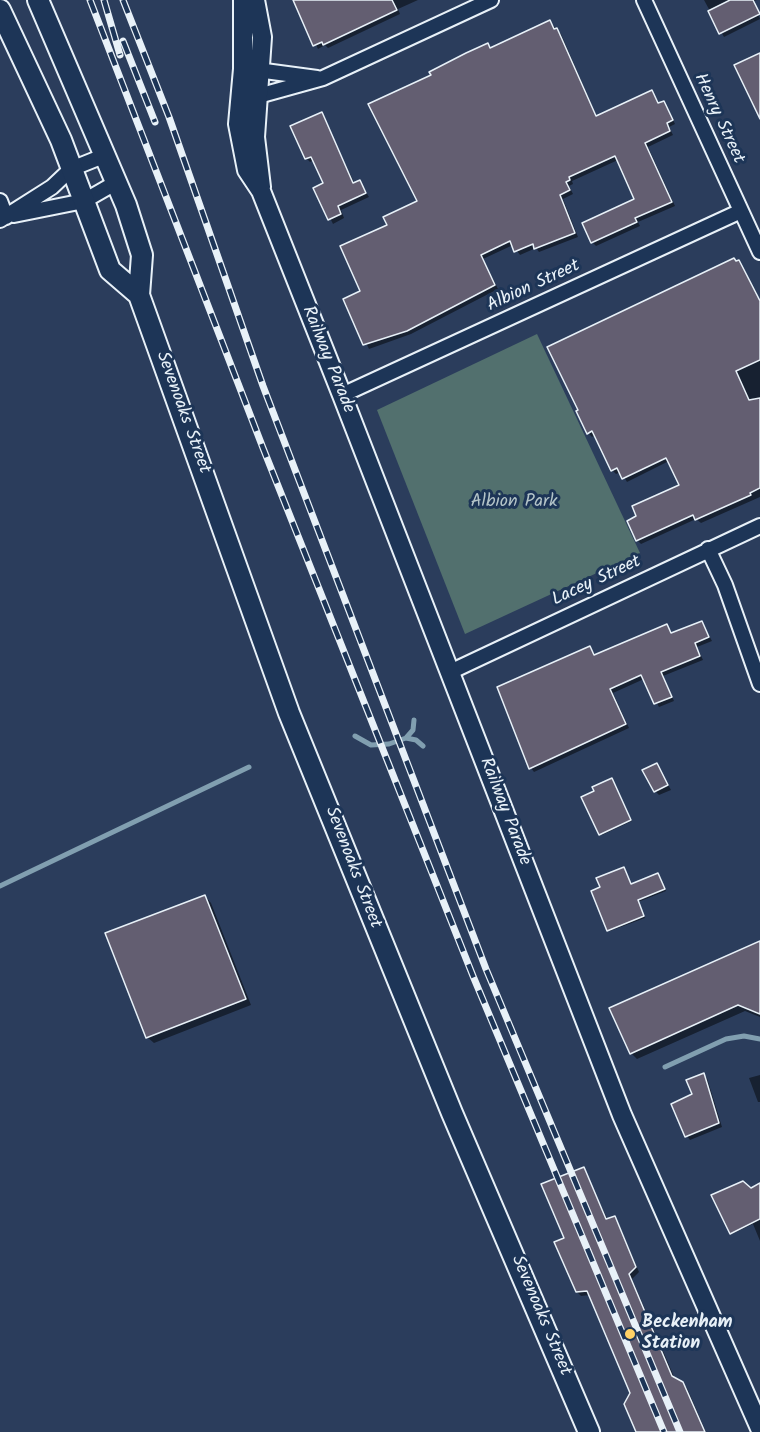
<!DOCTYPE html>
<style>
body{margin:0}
canvas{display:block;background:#2b3d5c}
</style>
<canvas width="760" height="1432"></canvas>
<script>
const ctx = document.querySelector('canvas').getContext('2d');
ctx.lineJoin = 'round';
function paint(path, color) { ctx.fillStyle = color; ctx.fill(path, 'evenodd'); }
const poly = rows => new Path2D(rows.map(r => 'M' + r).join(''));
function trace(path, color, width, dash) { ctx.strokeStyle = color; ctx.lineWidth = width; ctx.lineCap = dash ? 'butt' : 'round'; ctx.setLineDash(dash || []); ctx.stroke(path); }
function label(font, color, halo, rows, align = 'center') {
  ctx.font = font + ' Kalam,sans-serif'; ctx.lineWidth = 6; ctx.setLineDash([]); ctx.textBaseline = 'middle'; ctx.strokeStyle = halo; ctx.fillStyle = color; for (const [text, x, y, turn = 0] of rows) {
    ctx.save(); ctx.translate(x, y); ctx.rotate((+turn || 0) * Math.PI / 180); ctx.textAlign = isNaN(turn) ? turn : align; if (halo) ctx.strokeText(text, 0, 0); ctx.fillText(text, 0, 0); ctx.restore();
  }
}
const green = poly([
 [537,334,640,553,465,634,377,410]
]);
const shadow = poly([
 [294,0,418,0,398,9,400,14,328,48,325,45,318,49],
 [704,0,757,0,754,1,760,19,724,37],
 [550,22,561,34,597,117,651,92,660,104,663,103,667,107,675,124,669,127,673,135,648,147,675,206,638,222,640,226,596,246,592,242,636,200,618,160,572,181,573,184,569,186,573,194,563,199,578,237,539,252,536,248,520,255,513,245,483,259,498,289,411,334,369,349,345,300,362,291,389,226,419,202,433,75,488,45,492,49],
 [321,114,355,184,360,182,369,197,341,210,344,218,333,224,315,188,325,184,314,160,310,162,306,158],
 [739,262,757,293,753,295,760,310,760,497,701,523,696,519,641,544,637,540,681,485,669,461,627,482,621,472,616,474,612,470,595,435,592,437,588,433],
 [702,623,712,641,697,647,703,660,663,676,674,701,659,707,644,679,613,693,629,728,534,772,531,768,590,647,596,656,666,625,672,634],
 [657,764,671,790,659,795,655,791],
 [613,781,632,821,602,835,596,792],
 [624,869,631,885,658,874,666,891,638,902,645,918,610,931],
 [205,896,211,903,251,1005,154,1043,147,1037],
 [760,942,760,1017,745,1011,637,1059,631,1053],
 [703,1075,707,1078,722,1127,690,1140,687,1136,694,1095],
 [760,1075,760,1102,758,1102,749,1078],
 [583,1169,608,1220,614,1218,618,1222,639,1272,632,1279,675,1379,687,1388,706,1432,638,1432,631,1393,590,1295,581,1296,577,1292,566,1239],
 [760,1185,760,1241,753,1224,732,1234,731,1233]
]);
const stream = poly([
 [355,736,371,745,389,744,406,738,416,740,423,746],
 [406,738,413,730,414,720],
 [0,886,249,767],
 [665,1067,726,1039,744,1036,760,1039]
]);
const building = poly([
 [293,0,392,0,397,10,323,45,322,42,313,46,293,0],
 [730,0,753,0,760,14,719,34,708,11,730,0],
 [550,20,554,29,557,28,596,116,652,90,658,103,664,101,673,120,667,123,670,131,645,143,672,202,635,218,637,222,591,243,582,223,634,199,615,156,569,177,570,180,566,182,570,190,560,195,575,233,534,249,533,244,514,252,510,241,481,255,495,285,407,331,363,345,343,299,360,291,340,246,387,225,383,217,417,201,368,104,431,75,429,72,466,53,488,43,490,48,550,20],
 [760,53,760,119,734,65,760,53],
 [322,112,353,183,360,180,366,193,338,206,341,214,328,220,313,188,323,183,311,157,305,159,290,126,322,112],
 [734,258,736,261,739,260,760,301,760,360,736,371,749,400,760,398,760,488,750,493,751,495,695,520,693,515,636,541,627,521,636,516,632,506,679,485,666,458,622,479,617,468,611,471,592,431,587,434,576,411,578,410,547,347,734,258],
 [702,621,709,637,695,643,700,656,661,672,672,697,654,704,641,675,610,689,626,724,529,769,497,687,590,646,594,655,667,624,671,633,702,621],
 [657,763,668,785,654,792,642,770,657,763],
 [612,778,631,820,599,835,581,797,594,791,592,787,612,778],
 [624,867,631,884,658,873,665,889,638,900,644,916,607,931,591,891,600,887,596,878,624,867],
 [205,895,246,999,146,1038,105,933,205,895],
 [760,941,760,1014,738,1005,630,1054,609,1008,760,941],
 [704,1073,719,1123,685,1137,671,1104,692,1094,686,1080,704,1073],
 [584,1167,606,1219,615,1216,636,1267,629,1274,672,1376,683,1382,705,1432,636,1432,624,1404,630,1393,587,1291,576,1292,554,1242,564,1238,541,1184,584,1167],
 [743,1181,751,1188,760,1183,760,1219,730,1234,711,1195,743,1181]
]);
const minor = poly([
 [644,0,760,252],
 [250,69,317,78],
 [251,98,323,78,491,0],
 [0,201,6,217],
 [14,215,84,201,117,182],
 [0,220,52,187,71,169,106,155],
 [342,395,741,211],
 [708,549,725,585,760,684],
 [450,672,760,526]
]);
const tertiary = poly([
 [243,0,243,69,238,124,247,170,261,191,342,395,622,1115,760,1428],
 [255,0,262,37,255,137,261,187]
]);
const secondary = poly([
 [38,0,126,205,142,255,139,295,289,713,452,1113,589,1432],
 [0,10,61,140,110,270,139,295]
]);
const rail = poly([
 [90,0,263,448,473,976,664,1432],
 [104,0,120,55],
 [123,0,169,117,263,386,486,969,680,1432],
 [123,41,155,122]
]);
const markers = [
 [630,1334,6,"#ffd166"]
];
const streetNames = [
 ["Henry Street",718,119,65],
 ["Albion Street",534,287,-25],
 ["Railway Parade",327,360,68],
 ["Sevenoaks Street",182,413,70],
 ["Lacey Street",597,582,-25],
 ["Railway Parade",504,812,69],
 ["Sevenoaks Street",352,868,69],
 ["Sevenoaks Street",540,1316,67]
];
const parkNames = [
 ["Albion Park",514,503]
];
const poiNames = [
 ["Beckenham",642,1324],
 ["Station",642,1345]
];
paint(green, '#52706e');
paint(shadow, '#0007');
trace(stream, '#819fb0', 5);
paint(building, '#635e71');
trace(building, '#e8f1f8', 1.5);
trace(minor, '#e8f1f8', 18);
trace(tertiary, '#e8f1f8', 22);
trace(secondary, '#e8f1f8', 24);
trace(minor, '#1d3557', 14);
trace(tertiary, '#1d3557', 18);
trace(secondary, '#1d3557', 20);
trace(rail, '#e8f1f8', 7);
trace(rail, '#1d3557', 4.5, [14]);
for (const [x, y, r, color] of markers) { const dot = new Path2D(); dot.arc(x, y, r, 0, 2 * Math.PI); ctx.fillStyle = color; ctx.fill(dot); trace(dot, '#1d3557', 2); }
label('18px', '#e8f1f8', '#1d3557', streetNames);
label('18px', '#b4c4c8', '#1d3557', parkNames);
label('bold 18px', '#e8f1f8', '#1d3557', poiNames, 'left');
</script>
